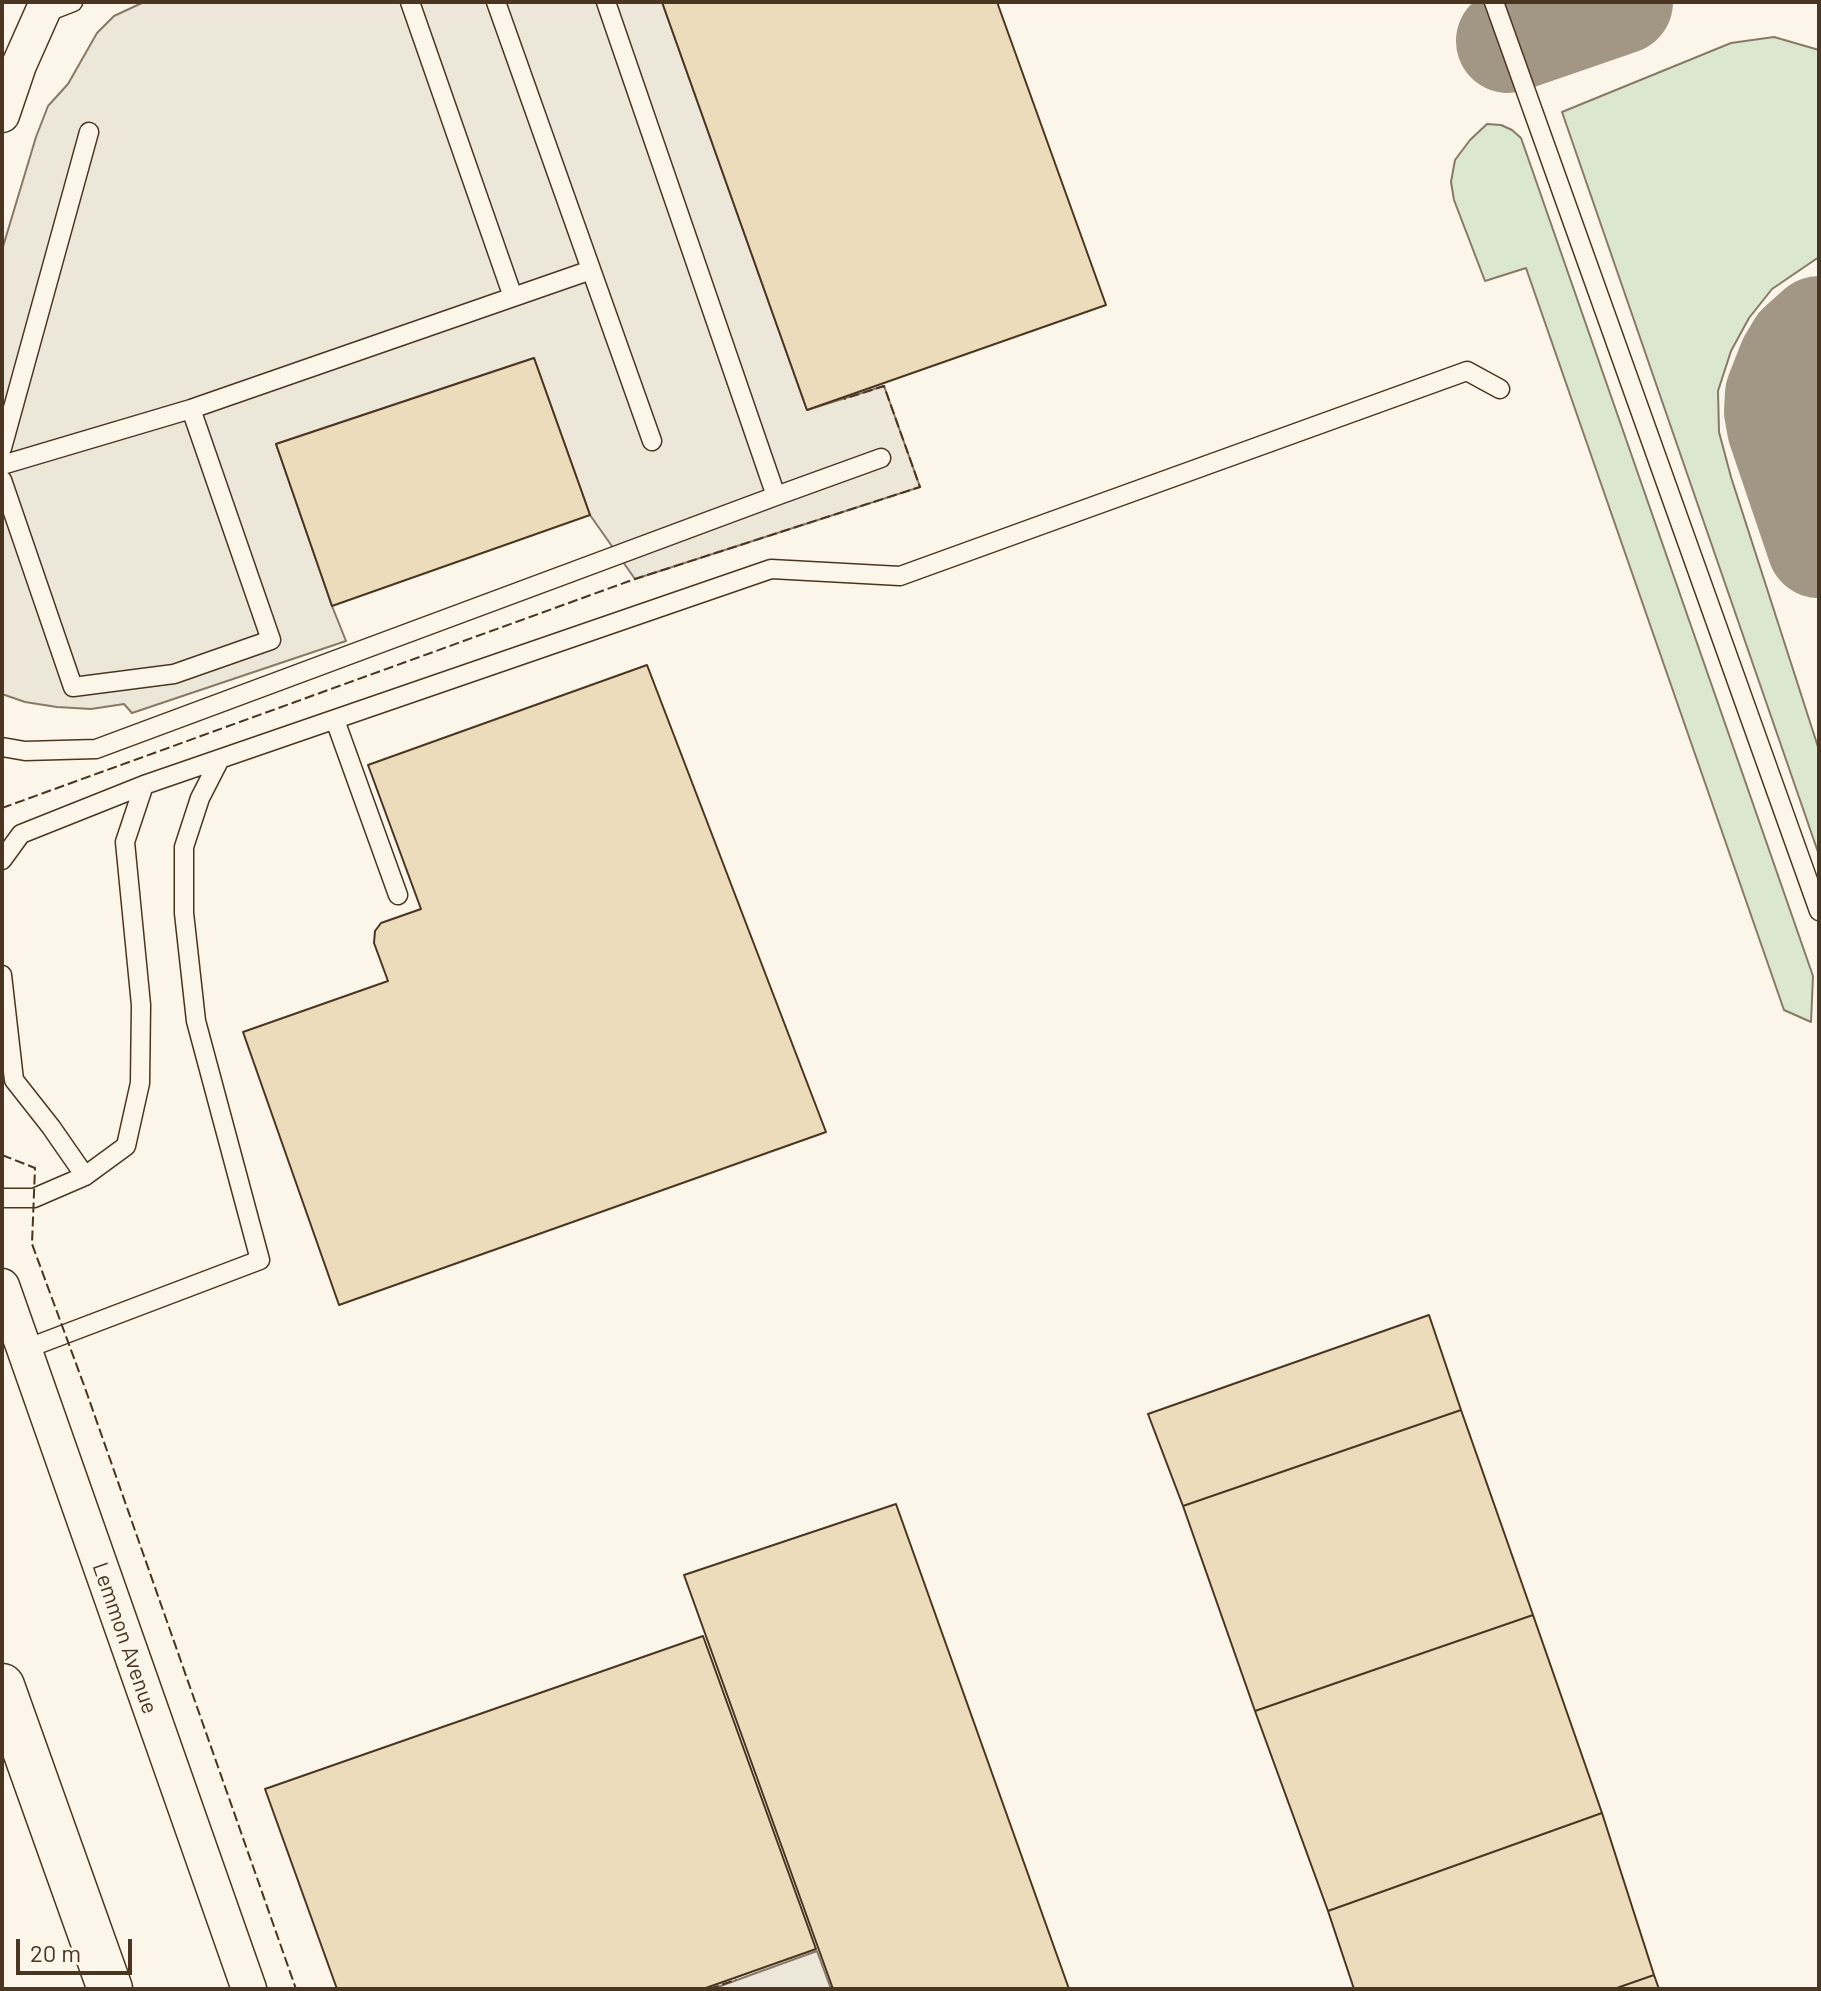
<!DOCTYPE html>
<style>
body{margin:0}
#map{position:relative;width:1821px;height:1991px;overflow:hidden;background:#fbf6e9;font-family:Barlow,sans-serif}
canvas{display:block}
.frame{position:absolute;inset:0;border:4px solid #4a3520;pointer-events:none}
.scale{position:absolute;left:16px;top:1939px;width:116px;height:36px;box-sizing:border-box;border:4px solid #4a3520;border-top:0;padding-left:10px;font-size:24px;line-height:28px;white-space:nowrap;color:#4a3520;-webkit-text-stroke:6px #fbf6e9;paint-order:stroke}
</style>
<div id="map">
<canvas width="1821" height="1991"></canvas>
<div class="frame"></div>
<div class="scale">20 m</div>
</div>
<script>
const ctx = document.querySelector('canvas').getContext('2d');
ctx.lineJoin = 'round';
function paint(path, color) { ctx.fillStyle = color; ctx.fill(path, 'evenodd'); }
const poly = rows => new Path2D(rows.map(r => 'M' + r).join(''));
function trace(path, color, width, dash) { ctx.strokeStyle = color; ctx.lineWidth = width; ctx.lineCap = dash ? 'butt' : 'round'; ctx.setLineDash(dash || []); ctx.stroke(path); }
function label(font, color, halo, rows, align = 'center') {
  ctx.font = font + ' Barlow,sans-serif'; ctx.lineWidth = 6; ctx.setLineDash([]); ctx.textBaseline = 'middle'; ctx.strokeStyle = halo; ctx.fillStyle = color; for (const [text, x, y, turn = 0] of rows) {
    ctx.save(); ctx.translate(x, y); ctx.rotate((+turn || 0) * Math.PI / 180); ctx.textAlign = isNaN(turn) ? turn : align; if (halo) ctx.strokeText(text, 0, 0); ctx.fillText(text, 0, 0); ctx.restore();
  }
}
const green = poly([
 [1774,37,1819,50,1819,257,1772,289,1749,318,1731,351,1718,391,1719,432,1731,477,1819,750,1819,855,1562,112,1731,43,1774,37],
 [1487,124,1501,125,1512,130,1521,138,1527,155,1813,976,1811,1022,1784,1010,1526,268,1485,281,1454,200,1451,182,1455,160,1470,140,1487,124]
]);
const parking = poly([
 [144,2,662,2,807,410,884,386,920,487,635,579,590,515,534,358,276,444,332,606,346,641,132,713,124,704,91,709,57,707,25,702,2,694,2,250,36,137,48,106,68,84,97,33,114,16,144,2],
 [817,1951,831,1989,712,1989,817,1951]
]);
const taxiway = poly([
 [1508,41,1621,2],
 [1819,328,1799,346,1790,361,1777,394,1776,411,1779,428,1819,546]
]);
const building = poly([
 [662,2,997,2,1106,305,807,410,662,2],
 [534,358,590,515,332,606,276,444,534,358],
 [647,665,826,1132,339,1305,243,1032,388,981,374,943,375,931,381,923,421,909,368,765,647,665],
 [1429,1315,1461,1410,1183,1506,1148,1414,1429,1315],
 [1461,1410,1533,1615,1255,1711,1183,1506,1461,1410],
 [896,1504,1069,1989,833,1989,684,1575,896,1504],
 [1533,1615,1602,1813,1328,1911,1255,1711,1533,1615],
 [703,1636,816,1949,703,1989,337,1989,265,1789,703,1636],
 [1602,1813,1654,1975,1614,1989,1354,1989,1328,1911,1602,1813],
 [1654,1975,1659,1989,1614,1989,1654,1975]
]);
const service = poly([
 [410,2,513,297],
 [496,2,652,441],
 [1494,2,1819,911],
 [42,14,73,2],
 [2,448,89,132],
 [2,465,191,409,591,270],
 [2,480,73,687,174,674,271,640,191,409],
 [776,496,881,458],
 [335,720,398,895],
 [2,747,25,751,96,749,776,496,606,2],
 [2,860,21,834,144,785],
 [2,975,14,1080,51,1127,85,1176],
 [2,1198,34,1198,85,1176,126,1146,140,1083,141,1005,125,842,144,785,771,569,900,576,1467,371,1500,389],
 [23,1350,260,1260,196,1021,184,913,184,847,200,798,220,759]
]);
const minor = poly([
 [2,115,19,65,47,2],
 [2,1286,249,1989]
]);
const secondary = poly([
 [2,1686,110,1989]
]);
const fence = poly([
 [2,808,635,579,920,487,884,386,844,399],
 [2,1155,35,1168,32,1244,85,1388,296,1989],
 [709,1989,736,1980]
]);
const streetNames = [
 ["Lemmon Avenue",125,1638,71]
];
paint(green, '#dce7d0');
trace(green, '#887966', 2);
paint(parking, '#ede7d9');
trace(parking, '#887966', 2);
trace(taxiway, '#a29684', 104);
paint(building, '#ecdcbc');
trace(building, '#4a3520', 2);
trace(service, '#4a3520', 21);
trace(minor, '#4a3520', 37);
trace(secondary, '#4a3520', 47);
trace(service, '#fbf6e9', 18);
trace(minor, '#fbf6e9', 34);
trace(secondary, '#fbf6e9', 44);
trace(fence, '#4a3520', 2, [10, 4]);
label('22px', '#4a3520', '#fbf6e9', streetNames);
</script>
